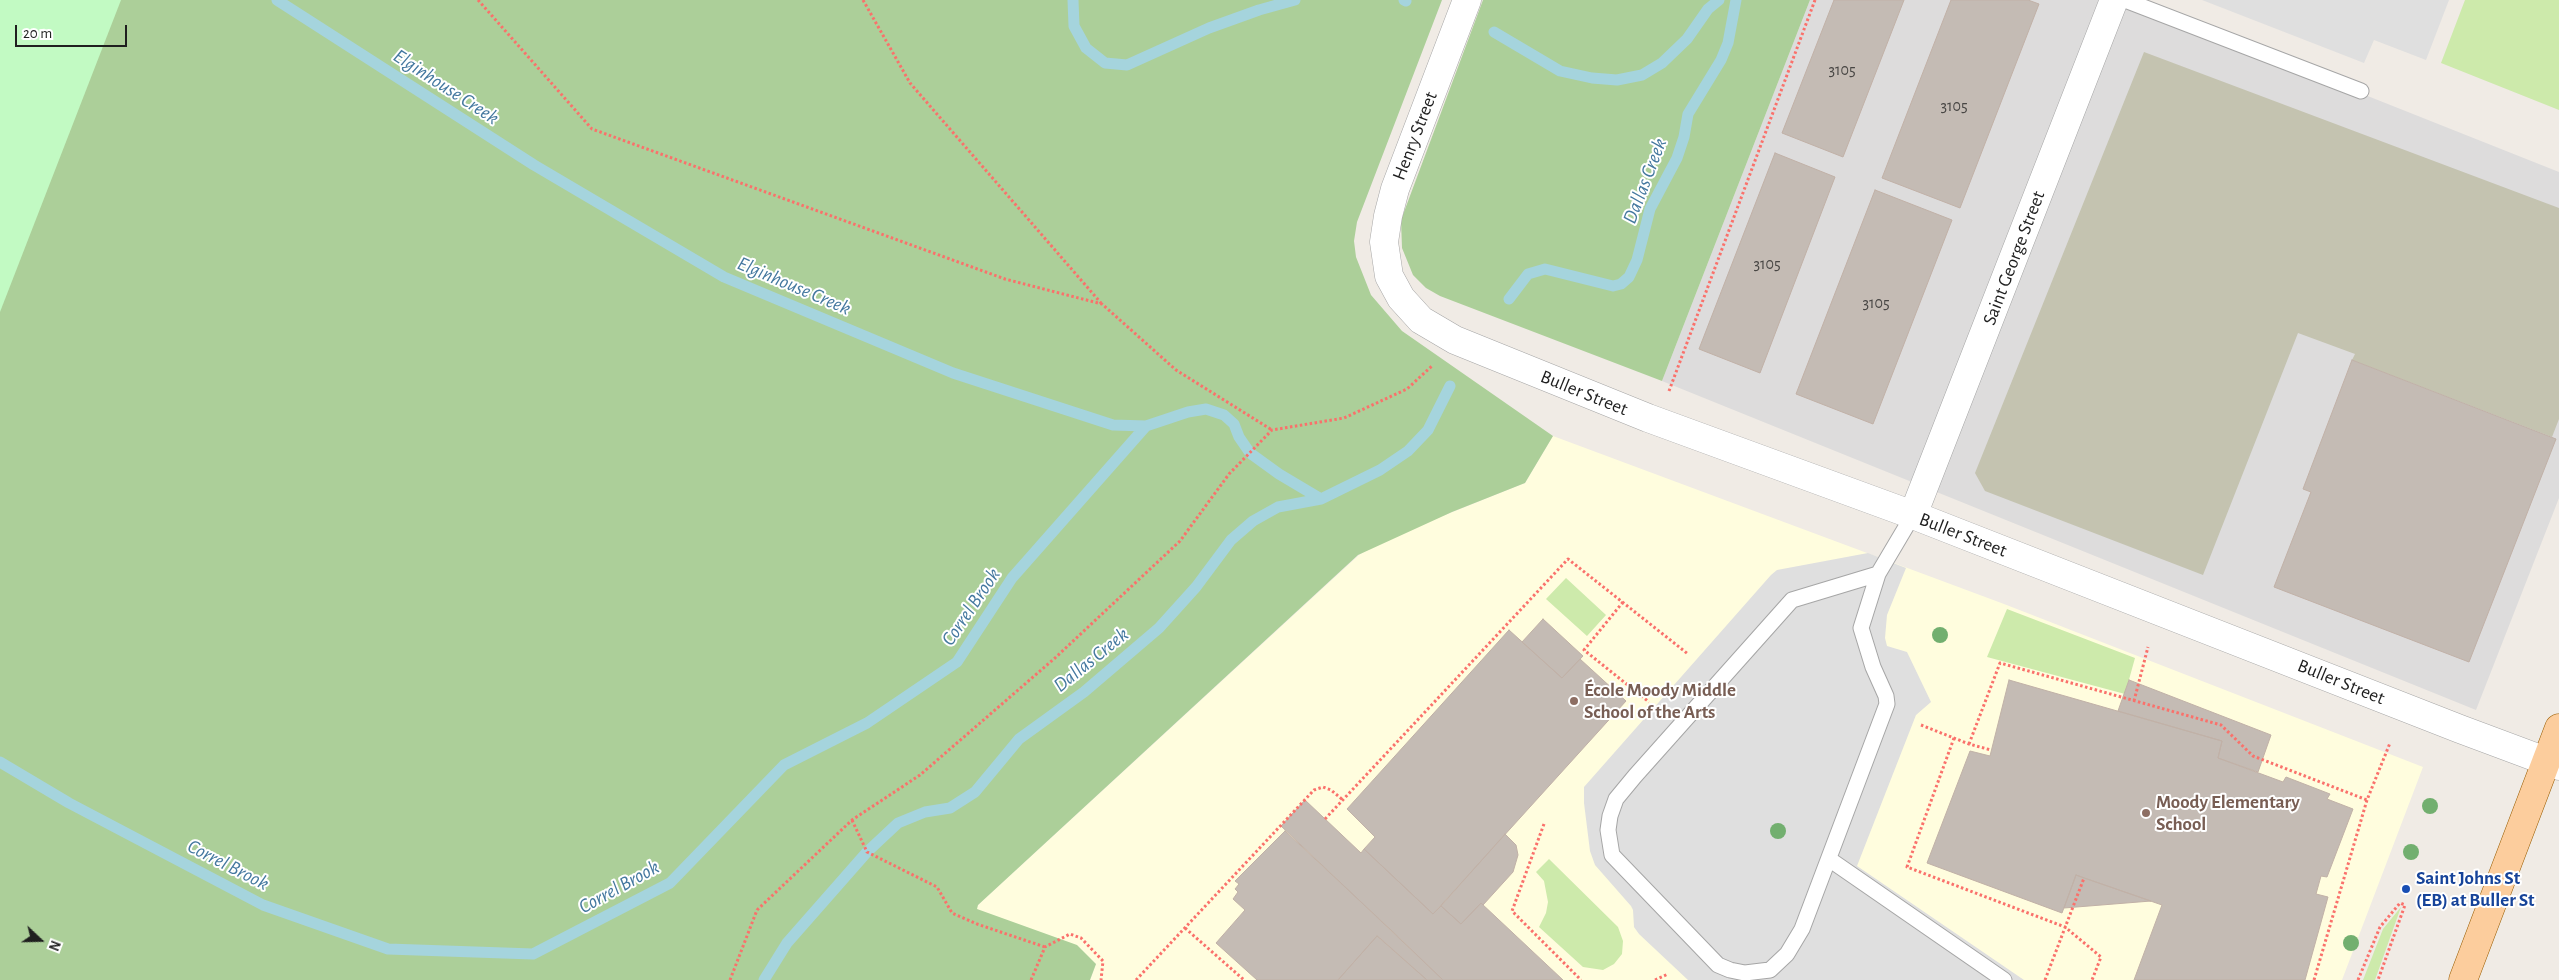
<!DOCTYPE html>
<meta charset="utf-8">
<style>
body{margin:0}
#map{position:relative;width:2559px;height:980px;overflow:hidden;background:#f0ebe5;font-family:"Alegreya Sans",sans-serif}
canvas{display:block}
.north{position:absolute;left:15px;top:915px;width:50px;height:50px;-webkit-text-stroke:4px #fff;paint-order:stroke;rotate:111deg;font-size:14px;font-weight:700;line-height:20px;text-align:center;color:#1f1f1f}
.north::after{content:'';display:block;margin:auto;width:18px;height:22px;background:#1f1f1f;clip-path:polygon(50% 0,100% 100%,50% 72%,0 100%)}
.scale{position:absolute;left:15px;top:25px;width:112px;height:22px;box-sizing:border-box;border:2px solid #1f1f1f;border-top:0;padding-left:6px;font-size:15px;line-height:18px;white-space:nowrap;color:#1f1f1f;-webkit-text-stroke:4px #fff;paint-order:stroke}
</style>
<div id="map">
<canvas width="2559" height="980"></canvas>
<div class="north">N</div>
<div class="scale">20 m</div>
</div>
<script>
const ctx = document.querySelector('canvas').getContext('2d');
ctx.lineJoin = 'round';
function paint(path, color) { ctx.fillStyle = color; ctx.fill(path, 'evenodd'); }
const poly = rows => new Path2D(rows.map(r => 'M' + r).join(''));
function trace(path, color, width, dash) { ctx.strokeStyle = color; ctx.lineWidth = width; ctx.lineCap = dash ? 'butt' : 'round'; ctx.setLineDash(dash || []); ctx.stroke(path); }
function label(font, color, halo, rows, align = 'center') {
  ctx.font = font + ' "Alegreya Sans",sans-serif'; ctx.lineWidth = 4; ctx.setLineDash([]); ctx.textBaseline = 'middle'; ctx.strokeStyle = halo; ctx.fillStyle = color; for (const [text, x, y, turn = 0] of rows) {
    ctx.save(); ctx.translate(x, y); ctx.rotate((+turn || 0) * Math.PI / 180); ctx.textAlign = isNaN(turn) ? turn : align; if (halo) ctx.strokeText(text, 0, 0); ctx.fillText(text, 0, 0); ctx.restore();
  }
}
const residential = poly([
 [1810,0,2132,0,2131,2,2559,172,2559,498,2476,710,1662,381]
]);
const education = poly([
 [1553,436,2004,604,2423,767,2342,980,1090,980,1096,964,976,909,978,905,1359,555,1385,539,1525,483]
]);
const construction = poly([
 [2144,52,2559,208,2559,419,2552,437,2352,360,2355,354,2298,333,2203,575,1985,491,1975,473]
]);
const grass = poly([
 [2465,0,2559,0,2559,110,2441,63],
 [1566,578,1606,615,1587,636,1546,599],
 [2007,609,2135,658,2125,694,1987,657],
 [1549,859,1618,927,1623,941,1622,954,1614,964,1603,970,1583,967,1539,927,1546,913,1548,902,1544,881,1536,872],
 [2401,907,2375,980,2363,980,2383,929]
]);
const forest = poly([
 [0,0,1442,0,1357,222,1354,241,1356,257,1371,295,1402,331,1553,436,1525,483,1452,512,1358,555,978,905,977,909,1077,945,1096,964,1090,980,0,980],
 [1483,0,1810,0,1662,381,1440,296,1426,288,1413,275,1402,248,1401,220]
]);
const park = poly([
 [0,0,121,0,0,312]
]);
const parking = poly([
 [2202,0,2449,0,2426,60,2374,40,2364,63],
 [1868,553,1906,568,1887,615,1885,638,1887,646,1907,652,1931,702,1916,715,1857,866,2024,980,1688,980,1639,934,1634,927,1633,910,1631,906,1595,865,1590,851,1584,803,1584,787,1771,575,1777,570]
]);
const stream = poly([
 [277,0,534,165,724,277,953,373,1113,425,1146,426,1188,412,1206,409,1224,415,1234,424,1239,437,1250,453,1279,474,1321,499],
 [1073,0,1074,26,1086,48,1105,63,1127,65,1209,28,1259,10,1295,0],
 [1404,0,1406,1],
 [1494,32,1560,71,1592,78,1617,80,1642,75,1662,63,1687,39,1708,9,1719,0],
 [1509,299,1528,274,1545,269,1613,286,1621,284,1629,277,1637,260,1650,209,1677,158,1684,137,1688,114,1721,60,1728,43,1736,0],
 [0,762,69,803,263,905,388,949,533,954,670,883,784,765,867,723,957,662,1012,578,1146,426],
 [764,980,787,943,867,852,898,823,925,812,950,808,975,792,1019,739,1084,692,1159,628,1196,587,1231,540,1253,521,1278,507,1321,499,1380,470,1408,451,1428,430,1450,386]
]);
const building = poly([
 [1834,0,1904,0,1843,157,1782,133,1834,0],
 [1951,0,2028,0,2039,4,1960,208,1882,178,1951,0],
 [1775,153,1835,177,1760,373,1699,349,1775,153],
 [1875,190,1952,220,1873,424,1796,394,1875,190],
 [2352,360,2556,439,2469,662,2274,587,2311,492,2303,489,2352,360],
 [1543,619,1583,656,1562,678,1522,642,1543,619],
 [1509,630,1562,678,1580,659,1626,701,1433,914,1364,849,1375,837,1347,809,1509,630],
 [2009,680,2222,741,2218,758,2283,782,2286,777,2330,794,2327,799,2353,809,2327,877,2321,876,2316,894,2328,897,2305,980,2134,980,2162,905,2076,875,2062,913,1927,863,1970,751,1990,756,2009,680],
 [2129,680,2271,735,2258,772,2218,758,2222,741,2118,711,2129,680],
 [1305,800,1361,853,1364,849,1433,914,1441,906,1461,924,1481,903,1563,980,1443,980,1281,826,1305,800],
 [1285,831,1390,929,1443,980,1427,980,1377,936,1338,980,1257,980,1216,943,1245,910,1233,899,1238,892,1235,889,1239,884,1235,881,1285,831],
 [1505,834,1516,845,1518,855,1513,872,1483,905,1481,903,1461,924,1441,906,1505,834],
 [2076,875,2084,878,2151,901,2064,908,2076,875],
 [1377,936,1381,939,1427,980,1338,980,1377,936]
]);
const path = poly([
 [478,0,592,129,1005,279,1102,304,1176,370,1272,430],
 [863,0,910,83,1101,303],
 [1669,391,1815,0],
 [1623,602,1584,650,1649,702],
 [2134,701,2148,647],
 [1921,725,1969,744,1991,750],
 [1954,738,1907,867,2065,927,2101,957,2092,980],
 [1969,744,2000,663,2221,725,2253,756,2367,800],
 [1325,819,1568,559,1688,654],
 [852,820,867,852,937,887,952,913,977,924,1045,947],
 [1544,824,1512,911,1581,980],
 [1185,928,1244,980],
 [730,980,757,910,852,820,920,775,1055,658,1180,541,1229,474,1272,430,1344,418,1407,389,1433,365],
 [1031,980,1045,947,1070,934,1081,938,1103,961,1101,980],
 [1136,980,1314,790,1323,787,1331,790,1343,800],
 [1655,980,1668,974],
 [2045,980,2084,878],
 [2314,980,2367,800,2390,743],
 [2358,980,2380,927,2400,903,2405,905,2378,980]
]);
const lane = poly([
 [2125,0,2361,91],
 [1878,574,1792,600,1635,776,1616,799,1610,816,1608,830,1612,855,1718,965,1730,970,1745,973,1770,970,1787,954,1802,929,1887,704,1886,696,1873,667,1861,628,1878,574,1913,515],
 [1829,859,2004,980]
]);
const street = poly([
 [1467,0,1395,189,1388,216,1384,242,1389,276,1401,298,1421,320,1455,340,1648,418,1913,515,2460,729,2559,766],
 [1913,515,2114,0]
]);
const primary = poly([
 [2463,980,2559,728]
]);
const trees = [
 [1940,635],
 [2430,806],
 [1778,831],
 [2411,852],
 [2351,943]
];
const markers = [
 [1574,701,5,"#8d6e63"],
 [2146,813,5,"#8d6e63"],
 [2406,889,5,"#1a4fb4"]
];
const numberNames = [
 ["3105",1842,70],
 ["3105",1954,106],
 ["3105",1767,264],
 ["3105",1876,303]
];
const streetNames = [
 ["Henry Street",1415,136,-69],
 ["Saint George Street",2014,258,-69],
 ["Buller Street",1584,393,22],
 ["Buller Street",1963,535,21],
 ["Buller Street",2341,682,22]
];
const educationNames = [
 ["École Moody Middle",1584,690],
 ["School of the Arts",1584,712],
 ["Moody Elementary",2156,802],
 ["School",2156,824]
];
const transitNames = [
 ["Saint Johns St",2416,878],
 ["(EB) at Buller St",2416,900]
];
const waterNames = [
 ["Elginhouse Creek",446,87,33],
 ["Dallas Creek",1645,181,-69],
 ["Elginhouse Creek",794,286,23],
 ["Correl Brook",971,607,-56],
 ["Dallas Creek",1091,660,-39],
 ["Correl Brook",228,865,27],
 ["Correl Brook",619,887,-29]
];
paint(residential, '#dddcdc');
paint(education, '#fffdde');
paint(construction, '#c4c3b0');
paint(grass, '#cdeaab');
paint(forest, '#accf99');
paint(park, '#c2fac3');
paint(parking, '#dfdfdf');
trace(stream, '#a5d4dd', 11);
paint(building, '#c4bbb4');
trace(building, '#c1b1a7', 1);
trace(lane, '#a6a6a6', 17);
trace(street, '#a6a6a6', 29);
trace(primary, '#995d00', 29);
trace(path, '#fa716b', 3, [2.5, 2.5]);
trace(lane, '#fff', 15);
trace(street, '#fff', 28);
trace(primary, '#fccd9d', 28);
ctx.fillStyle = '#72af6f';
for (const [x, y] of trees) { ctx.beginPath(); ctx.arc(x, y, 8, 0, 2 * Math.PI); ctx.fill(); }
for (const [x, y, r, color] of markers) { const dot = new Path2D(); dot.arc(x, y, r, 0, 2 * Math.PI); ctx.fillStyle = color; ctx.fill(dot); trace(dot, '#fff', 2); }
label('16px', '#484644', null, numberNames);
label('19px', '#1f1f1f', '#fff', streetNames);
label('bold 19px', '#785e54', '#fff', educationNames, 'left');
label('bold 19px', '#164399', '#fff', transitNames, 'left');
label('italic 20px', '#44789f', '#fff', waterNames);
</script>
